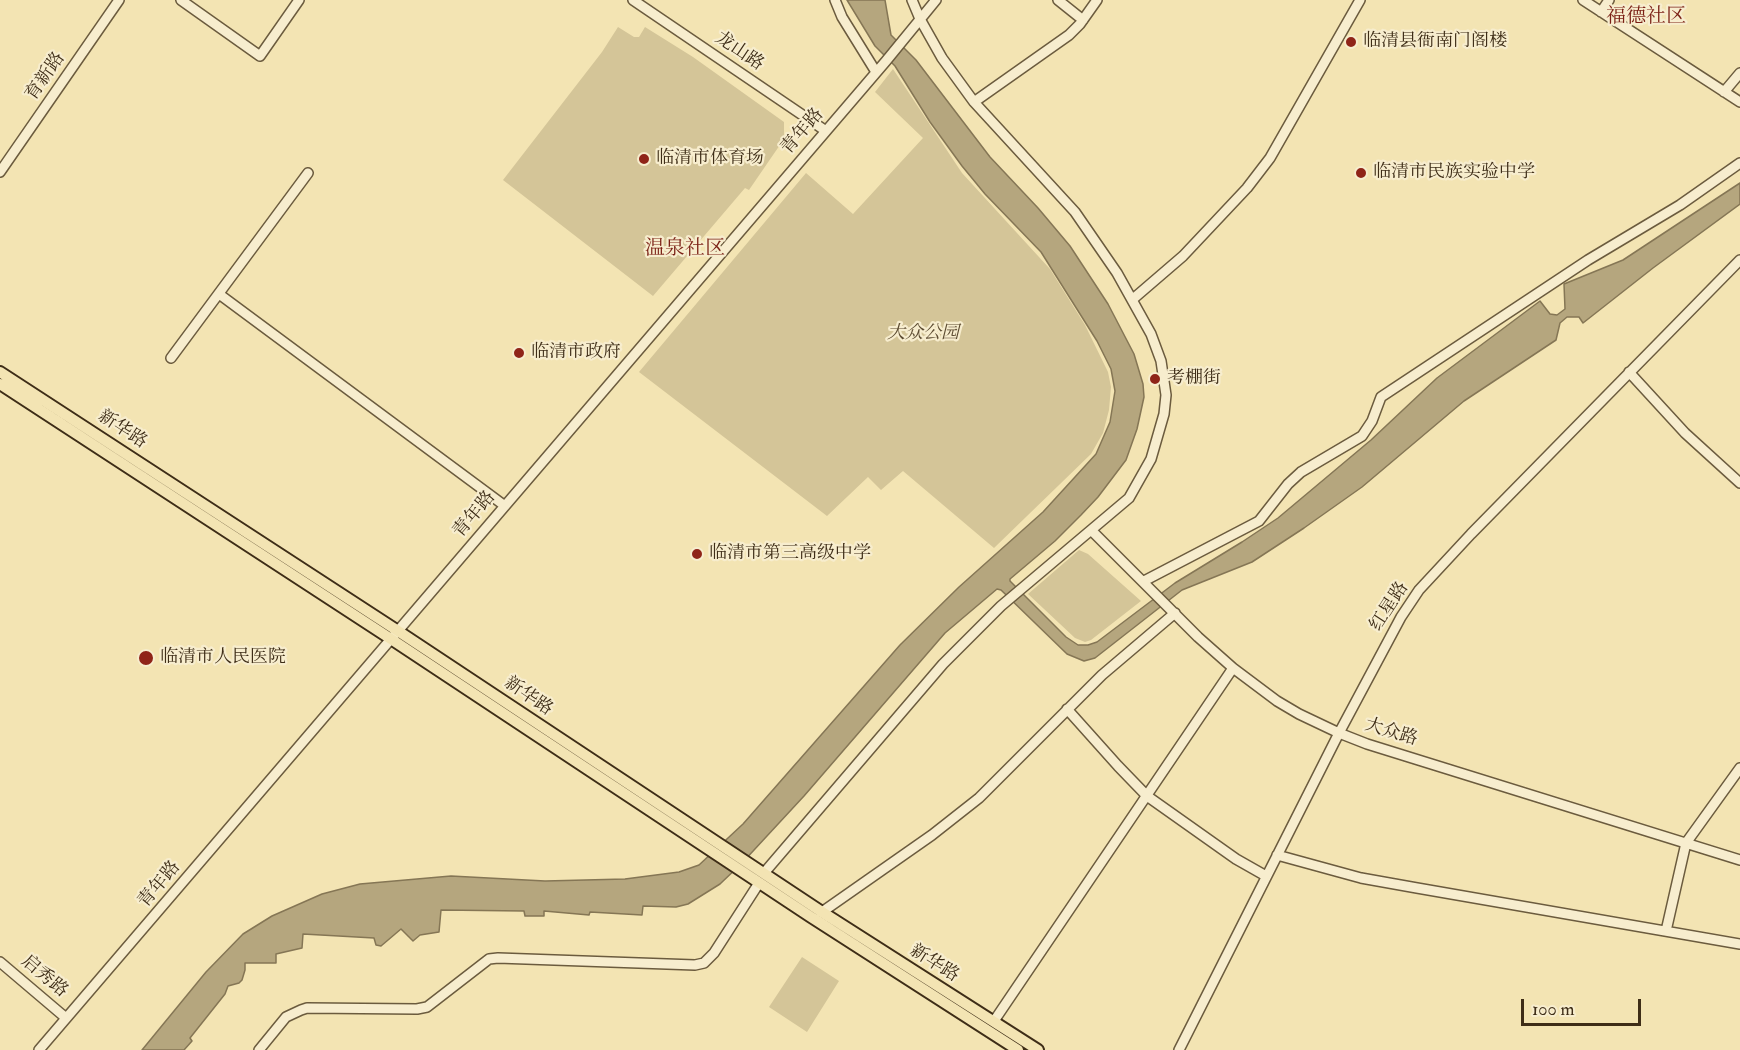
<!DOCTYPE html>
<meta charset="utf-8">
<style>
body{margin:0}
#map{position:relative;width:1740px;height:1050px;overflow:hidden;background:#f3e4b3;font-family:"IM FELL Double Pica",serif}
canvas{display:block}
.scale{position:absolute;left:1521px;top:999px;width:120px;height:27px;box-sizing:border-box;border:3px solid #3e2d17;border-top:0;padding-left:8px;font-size:18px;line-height:21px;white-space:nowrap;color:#3e2d17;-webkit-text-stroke:4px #f7edce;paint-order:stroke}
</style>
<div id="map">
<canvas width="1740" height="1050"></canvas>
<div class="scale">100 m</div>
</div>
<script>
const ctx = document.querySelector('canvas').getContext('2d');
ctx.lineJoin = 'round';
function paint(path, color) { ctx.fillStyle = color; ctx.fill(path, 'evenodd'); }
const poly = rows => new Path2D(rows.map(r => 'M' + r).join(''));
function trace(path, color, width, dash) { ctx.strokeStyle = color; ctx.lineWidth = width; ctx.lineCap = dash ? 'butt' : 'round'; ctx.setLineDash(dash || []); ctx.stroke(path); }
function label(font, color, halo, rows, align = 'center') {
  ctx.font = font + ' "IM FELL Double Pica","Noto Serif SC",serif'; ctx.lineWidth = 4.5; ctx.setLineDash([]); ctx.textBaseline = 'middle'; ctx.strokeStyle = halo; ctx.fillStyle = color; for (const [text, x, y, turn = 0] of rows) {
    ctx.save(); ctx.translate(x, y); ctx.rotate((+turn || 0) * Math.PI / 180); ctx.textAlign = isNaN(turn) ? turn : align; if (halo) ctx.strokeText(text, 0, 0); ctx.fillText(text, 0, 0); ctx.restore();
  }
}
const green = poly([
 [618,27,634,37,639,37,645,27,693,57,784,122,784,139,749,190,745,188,653,296,503,180,602,52],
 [893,69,962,173,1050,269,1085,325,1108,372,1111,387,1109,410,1103,433,1091,454,994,548,903,471,881,490,868,477,827,516,639,372,806,173,853,214,923,138,875,92],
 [1079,550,1088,554,1141,601,1091,640,1085,642,1075,638,1028,594],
 [802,957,839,981,807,1032,769,1007]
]);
const water = poly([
 [847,0,885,0,891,35,916,60,990,157,1038,208,1070,246,1108,304,1134,354,1143,384,1144,397,1137,429,1126,460,1098,497,1081,515,1055,541,1010,579,1010,581,1066,637,1078,645,1088,645,1097,642,1175,583,1242,542,1278,518,1371,440,1437,378,1540,301,1550,314,1557,315,1565,309,1564,284,1623,260,1740,183,1740,204,1653,268,1583,323,1579,317,1567,317,1560,323,1556,340,1464,401,1362,487,1304,528,1252,562,1182,590,1095,658,1084,661,1067,654,1001,590,997,589,945,633,804,796,742,863,720,884,688,904,676,907,643,906,642,915,590,912,589,915,544,911,544,916,525,916,524,911,441,910,439,932,420,935,413,941,401,929,381,946,376,945,374,938,303,934,302,948,276,954,276,963,245,963,245,970,242,980,239,983,228,986,225,994,190,1038,192,1041,184,1050,142,1050,206,972,243,934,272,916,322,894,360,884,451,876,545,881,625,879,679,872,699,865,743,824,900,645,959,587,1043,512,1096,454,1110,422,1115,391,1111,369,1097,341,1041,252,985,194,962,166,930,122,895,66,875,46,847,0]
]);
const minor = poly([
 [181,0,260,56,299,0],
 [633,0,826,131],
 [835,0,842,17,876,72],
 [1058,0,1083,20],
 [1583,0,1740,102],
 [1601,12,1609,0],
 [1724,92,1740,73],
 [974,102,1069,35,1080,24,1097,0],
 [0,172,119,0],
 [219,294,505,506],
 [1133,299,1183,256,1247,188,1270,158,1360,0],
 [171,358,308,173],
 [1629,372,1685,433,1740,483],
 [1092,531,1198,637,1233,668,1277,701,1299,714,1339,733,1367,744,1740,860],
 [1144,581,1259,521,1288,484,1301,472,1362,436,1372,421,1381,397,1588,260,1680,205,1740,163],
 [1067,709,1118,766,1147,796,1236,859,1266,876],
 [1277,855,1361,878,1417,888,1740,944],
 [764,873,943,664,1001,606,1129,498,1151,459,1164,414,1166,395,1161,361,1151,334,1117,273,1075,212,974,102,942,58,920,19,912,0],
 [822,912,932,835,979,798,1102,675,1175,613],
 [1666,931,1686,843,1740,768],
 [0,962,66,1018],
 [994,1021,1233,668],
 [39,1050,886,61,936,0],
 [259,1050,286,1017,301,1010,307,1008,417,1009,427,1007,489,959,498,958,695,965,704,963,714,953,759,883],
 [1179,1050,1339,733,1401,617,1419,590,1471,534,1740,260]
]);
const major = poly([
 [0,372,398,631,822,912,1038,1050],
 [0,384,391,639,811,917,1018,1050]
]);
const markers = [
 [1351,42,6,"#8f2418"],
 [644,159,6,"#8f2418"],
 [1361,173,6,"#8f2418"],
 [519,353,6,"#8f2418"],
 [1155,379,6,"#8f2418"],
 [697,554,6,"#8f2418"],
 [146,658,8,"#8f2418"]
];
const poiNames = [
 ["临清县衙南门阁楼",1363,42],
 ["临清市体育场",656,159],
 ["临清市民族实验中学",1373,173],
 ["临清市政府",531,353],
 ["考棚街",1167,379],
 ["临清市第三高级中学",709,554],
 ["临清市人民医院",160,658]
];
const streetNames = [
 ["龙山路",739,52,34],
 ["育新路",46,77,-55],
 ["青年路",803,132,-49],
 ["新华路",122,430,33],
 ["青年路",475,515,-50],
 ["红星路",1390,607,-57],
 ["新华路",528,697,34],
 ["大众路",1391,733,17],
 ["青年路",160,885,-50],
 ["新华路",934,964,32],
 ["启秀路",44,977,40]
];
const parkNames = [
 ["大众公园",923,334]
];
const neighbourhoodNames = [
 ["福德社区",1646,18],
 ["温泉社区",685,250]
];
paint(green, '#d4c598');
paint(water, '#b5a67e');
trace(water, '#857655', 1.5);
trace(minor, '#6b5b3e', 12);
trace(major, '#3e2d17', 14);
trace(minor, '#f7edce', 9);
trace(major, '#f3e4b3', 10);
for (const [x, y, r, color] of markers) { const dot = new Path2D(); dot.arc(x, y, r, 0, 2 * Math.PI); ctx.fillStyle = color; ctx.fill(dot); trace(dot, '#f7edce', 2); }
label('18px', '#3e2d17', '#f7edce', poiNames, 'left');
label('18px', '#3e2d17', '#f7edce', streetNames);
label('italic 18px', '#5c4b31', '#f7edce', parkNames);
label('20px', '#7a1f14', '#f7edce', neighbourhoodNames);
</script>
